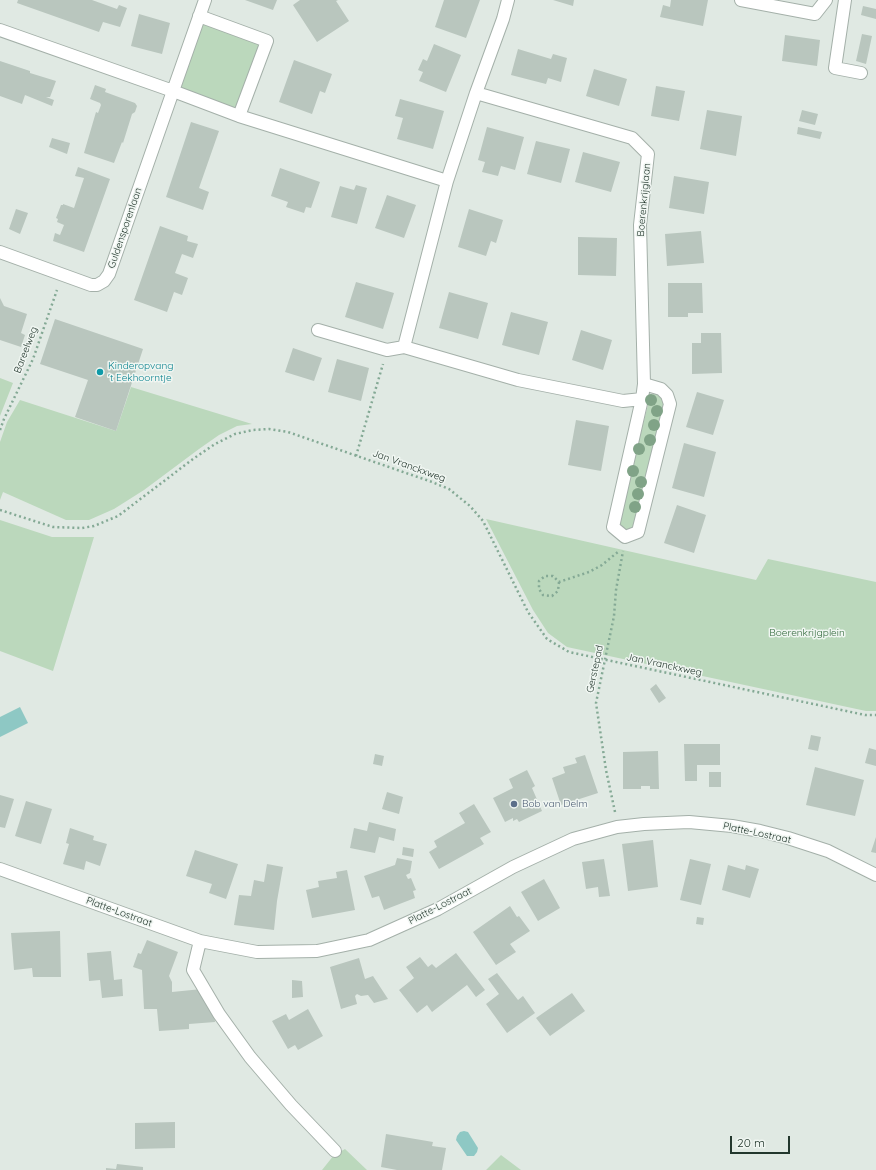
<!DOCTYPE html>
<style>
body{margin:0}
#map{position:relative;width:876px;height:1170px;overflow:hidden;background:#e0e9e3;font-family:Quicksand,sans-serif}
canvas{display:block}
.scale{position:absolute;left:730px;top:1136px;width:60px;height:18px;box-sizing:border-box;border:2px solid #23372d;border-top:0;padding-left:5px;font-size:12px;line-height:14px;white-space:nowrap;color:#23372d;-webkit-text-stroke:3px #f0f6f2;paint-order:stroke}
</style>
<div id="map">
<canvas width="876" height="1170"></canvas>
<div class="scale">20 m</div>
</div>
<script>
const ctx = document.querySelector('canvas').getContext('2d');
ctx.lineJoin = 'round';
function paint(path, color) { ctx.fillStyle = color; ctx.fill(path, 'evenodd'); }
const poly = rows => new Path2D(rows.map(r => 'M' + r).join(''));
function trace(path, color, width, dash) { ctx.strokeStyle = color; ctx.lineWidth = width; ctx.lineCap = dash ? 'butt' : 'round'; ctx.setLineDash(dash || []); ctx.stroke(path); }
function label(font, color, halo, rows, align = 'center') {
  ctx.font = font + ' Quicksand,sans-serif'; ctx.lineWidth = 3; ctx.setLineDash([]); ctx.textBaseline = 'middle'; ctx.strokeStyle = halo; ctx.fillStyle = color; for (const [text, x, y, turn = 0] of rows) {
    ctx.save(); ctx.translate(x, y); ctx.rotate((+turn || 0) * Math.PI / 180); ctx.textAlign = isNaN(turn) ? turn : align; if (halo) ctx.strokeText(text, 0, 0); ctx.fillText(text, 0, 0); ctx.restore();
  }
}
const green = poly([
 [199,16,267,41,239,116,173,91],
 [0,378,13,383,0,416],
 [131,387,252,424,237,426,219,435,199,449,144,490,114,509,89,520,66,520,3,492,0,500,0,442,7,422,20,400,116,431],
 [655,393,659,394,664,401,635,525,633,528,627,530,619,525,618,522,650,397],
 [486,519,756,580,768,559,876,582,876,711,866,711,567,647,548,633,533,610],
 [0,520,52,537,94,537,53,671,0,651],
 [345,1149,367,1170,322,1170,334,1155],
 [501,1155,521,1170,486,1170]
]);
const water = poly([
 [20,707,28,723,0,737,0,717],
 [464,1131,468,1132,478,1148,477,1152,474,1156,467,1156,456,1140,457,1136,460,1132]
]);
const building = poly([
 [18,0,92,0,117,9,119,5,127,8,120,27,103,22,99,32,17,3],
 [245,0,277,0,273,10],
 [300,0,338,0,336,1,349,21,317,42,293,5],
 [444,0,480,0,466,38,435,27],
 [553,0,574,0,573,6],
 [671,0,708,0,703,26,660,17,663,5,670,7],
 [863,6,876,9,876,19,861,15],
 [139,14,170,23,162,54,131,46],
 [862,34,872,36,866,64,856,61],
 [785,35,820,40,817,66,782,61],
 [434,44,461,55,446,92,419,81,423,72,418,70,423,59,427,61],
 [518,49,551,59,553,54,567,58,561,82,548,78,546,84,511,75],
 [294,60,332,74,325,93,320,91,312,114,279,102],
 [0,61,30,71,30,73,56,81,50,97,46,97,54,100,52,106,25,95,22,104,0,96],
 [594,69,627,79,619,106,586,96],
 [95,85,106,89,105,92,135,103,137,106,135,112,132,114,123,143,122,142,114,163,84,153,96,112,98,113,101,105,100,103,90,99],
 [656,86,685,91,679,121,651,116],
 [400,99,444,111,433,149,397,139,403,118,395,116],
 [707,110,742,116,736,156,700,149],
 [802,110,818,114,815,125,799,121],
 [191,122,219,131,199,188,209,192,203,210,166,197],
 [487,127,524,137,515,170,501,166,498,176,482,172,485,162,478,160],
 [798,127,822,132,820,139,797,134],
 [52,138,70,143,67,154,49,147],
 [536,141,570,149,561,183,527,174],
 [583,152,620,162,611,192,575,182],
 [78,167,110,179,84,252,53,241,55,233,60,235,64,225,57,222,58,219,56,218,61,205,63,205,63,204,74,208,84,178,75,176],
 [280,168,320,182,311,208,306,207,304,213,286,207,288,202,271,196],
 [674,176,709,182,704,214,669,208],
 [356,185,367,188,357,224,331,217,340,186,354,190],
 [387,195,416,205,404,238,375,228],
 [16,209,28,213,20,234,9,229],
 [469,209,503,220,496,243,491,241,486,256,458,247],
 [160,226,188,236,187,241,198,244,193,258,182,254,175,273,188,278,182,295,174,292,167,312,134,300],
 [701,231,704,263,667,266,665,234],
 [578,237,617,238,616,276,578,275],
 [356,282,394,293,383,329,345,317],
 [668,283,702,283,703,313,688,313,688,317,668,317],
 [449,292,488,303,478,339,439,328],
 [0,298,4,306,27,314,21,333,25,335,21,347,0,340],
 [511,312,548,322,539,355,502,345],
 [55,319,143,349,116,431,75,417,88,380,40,364],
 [581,330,612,340,603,370,572,360],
 [701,333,721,333,722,373,692,374,692,343,701,343],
 [293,348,322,358,314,381,285,372],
 [337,359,369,368,361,401,328,392],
 [697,392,724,400,713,435,686,427],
 [576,420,609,426,601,471,568,465],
 [684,443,716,452,704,497,672,488],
 [677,505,706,515,694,553,664,543],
 [656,684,666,698,659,703,650,689],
 [811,735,821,737,818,751,808,749],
 [684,744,720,744,720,765,697,765,697,781,685,781],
 [869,748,876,750,876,766,865,763],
 [658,751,659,789,650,789,650,786,641,786,641,789,623,789,623,752],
 [375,754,384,756,382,766,373,764],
 [585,755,598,793,561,805,552,778,565,773,563,767,577,763,575,758],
 [815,767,864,780,855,816,806,805],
 [527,770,535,786,532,788,542,811,519,822,517,819,513,821,513,818,505,822,493,798,513,788,509,779],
 [709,772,721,772,721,787,709,787],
 [387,792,403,797,399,814,382,809],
 [0,795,14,799,5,828,0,827],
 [26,801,52,809,41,844,15,836],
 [474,804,491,832,480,838,484,844,439,869,429,852,437,847,434,841,465,823,459,813],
 [369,822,396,829,394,841,379,837,375,853,350,848,354,828,367,831],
 [70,828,94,836,93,840,107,844,100,866,86,861,84,870,63,864,69,844,66,843],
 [876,837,876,853,871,852],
 [653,840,658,887,628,891,622,844],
 [403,847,414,849,413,857,402,855],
 [195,850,238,864,226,899,209,893,212,884,186,876],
 [397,858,412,861,410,873,406,875,408,879,411,878,416,890,413,891,415,898,384,910,379,896,372,898,364,876,395,865],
 [604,859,610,896,599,897,598,887,586,889,582,862],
 [690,859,711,864,701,905,680,900],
 [267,864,283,867,277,901,274,930,234,925,239,895,251,896,254,880,264,882],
 [728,865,745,870,746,865,759,869,750,898,722,890],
 [347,870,355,910,312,918,306,890,319,887,318,881,337,878,336,872],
 [544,879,560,908,538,921,521,892],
 [510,906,517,917,519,916,530,931,510,944,516,952,496,965,473,932],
 [697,917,704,918,703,925,696,924],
 [60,931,61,977,33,977,32,968,14,970,11,933],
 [147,940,178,952,169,976,172,982,172,992,202,989,214,1010,215,1022,189,1024,189,1029,159,1031,157,1009,144,1009,142,970,133,967,138,953,141,954],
 [111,951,114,980,122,979,123,996,102,998,100,980,89,981,87,953],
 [456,953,485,990,476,997,467,985,432,1012,427,1005,417,1013,399,990,414,978,406,967,420,957,428,967,432,964,436,968],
 [359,958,365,979,373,976,388,999,374,1003,368,995,361,996,357,994,355,996,357,1004,341,1009,330,967],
 [497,973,518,1000,523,996,535,1013,507,1033,486,1004,499,994,488,979],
 [292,980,302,981,303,997,292,998],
 [572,993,585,1011,550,1036,536,1018],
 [308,1009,323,1036,298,1050,295,1045,288,1049,272,1021,286,1014,289,1020],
 [175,1122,175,1148,135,1149,135,1123],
 [386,1134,433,1142,432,1146,446,1148,442,1170,397,1170,381,1167],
 [117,1164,143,1167,143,1170,106,1170,106,1168,116,1169]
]);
const path = poly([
 [0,430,4,419,33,359,57,290],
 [356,456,383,364],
 [0,510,53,527,82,528,94,526,118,516,193,459,215,444,235,434,253,430,269,429,288,432,432,482,449,489,460,498,470,506,483,521,528,612,547,639,569,652,865,715,876,715],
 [559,582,558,591,552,596,543,595,539,589,539,581,545,576,553,576,559,582,589,572,602,565,619,551],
 [615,812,606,770,596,703,614,616,616,590,623,551]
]);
const minor = poly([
 [508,0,503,19,476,93,447,181,404,347,518,380,623,401,642,399],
 [741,0,815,14,826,0],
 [845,0,835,68,861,73],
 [199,16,267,41,239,116],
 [0,30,173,91,205,0],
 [476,93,632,138,648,154,640,225,644,384,642,399,613,527,625,537,638,532,670,404,667,395,661,389,644,384],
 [0,252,91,285,97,285,104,281,109,274,173,91,239,116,447,181],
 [318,330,387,350,404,347],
 [0,869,200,941,257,952,317,951,369,940,438,909,513,867,573,839,617,827,644,824,689,822,732,826,760,831,788,838,828,851,876,875],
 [200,941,193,970,219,1014,250,1057,291,1105,335,1151]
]);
const trees = [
 [651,400],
 [657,411],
 [654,425],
 [650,440],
 [639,449],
 [633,471],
 [641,482],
 [638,494],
 [635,507]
];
const markers = [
 [100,372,4,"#0f9aa8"],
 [514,804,4,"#5c6f8a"]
];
const streetNames = [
 ["Boerenkrijglaan",644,200,-85],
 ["Guldensporenlaan",125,228,-71],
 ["Bareelweg",26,350,-69],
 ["Jan Vranckxweg",409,466,20],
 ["Jan Vranckxweg",664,665,12],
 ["Gerstepad",595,669,-78],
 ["Platte-Lostraat",757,833,12],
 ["Platte-Lostraat",440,906,-27],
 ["Platte-Lostraat",119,912,20]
];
const cultureNames = [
 ["Kinderopvang",108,366],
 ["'t Eekhoorntje",108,378]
];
const parkNames = [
 ["Boerenkrijgplein",807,633]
];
const serviceNames = [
 ["Bob van Delm",522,804]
];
paint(green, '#bbd8bc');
paint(water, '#8ec8c4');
paint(building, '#b9c6be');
trace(minor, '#a4b0a9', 14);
trace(path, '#84a995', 2.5, [2, 3]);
trace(minor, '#fff', 12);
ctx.fillStyle = '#80a387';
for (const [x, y] of trees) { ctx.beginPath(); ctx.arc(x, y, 6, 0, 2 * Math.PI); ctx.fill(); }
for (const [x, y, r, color] of markers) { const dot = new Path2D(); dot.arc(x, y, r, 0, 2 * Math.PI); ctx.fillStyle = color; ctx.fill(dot); trace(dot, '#f0f6f2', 1.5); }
label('10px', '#23372d', '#f0f6f2', streetNames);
label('10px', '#0d838f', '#f0f6f2', cultureNames, 'left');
label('10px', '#32693b', '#f0f6f2', parkNames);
label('10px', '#4e5e75', '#f0f6f2', serviceNames, 'left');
</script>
